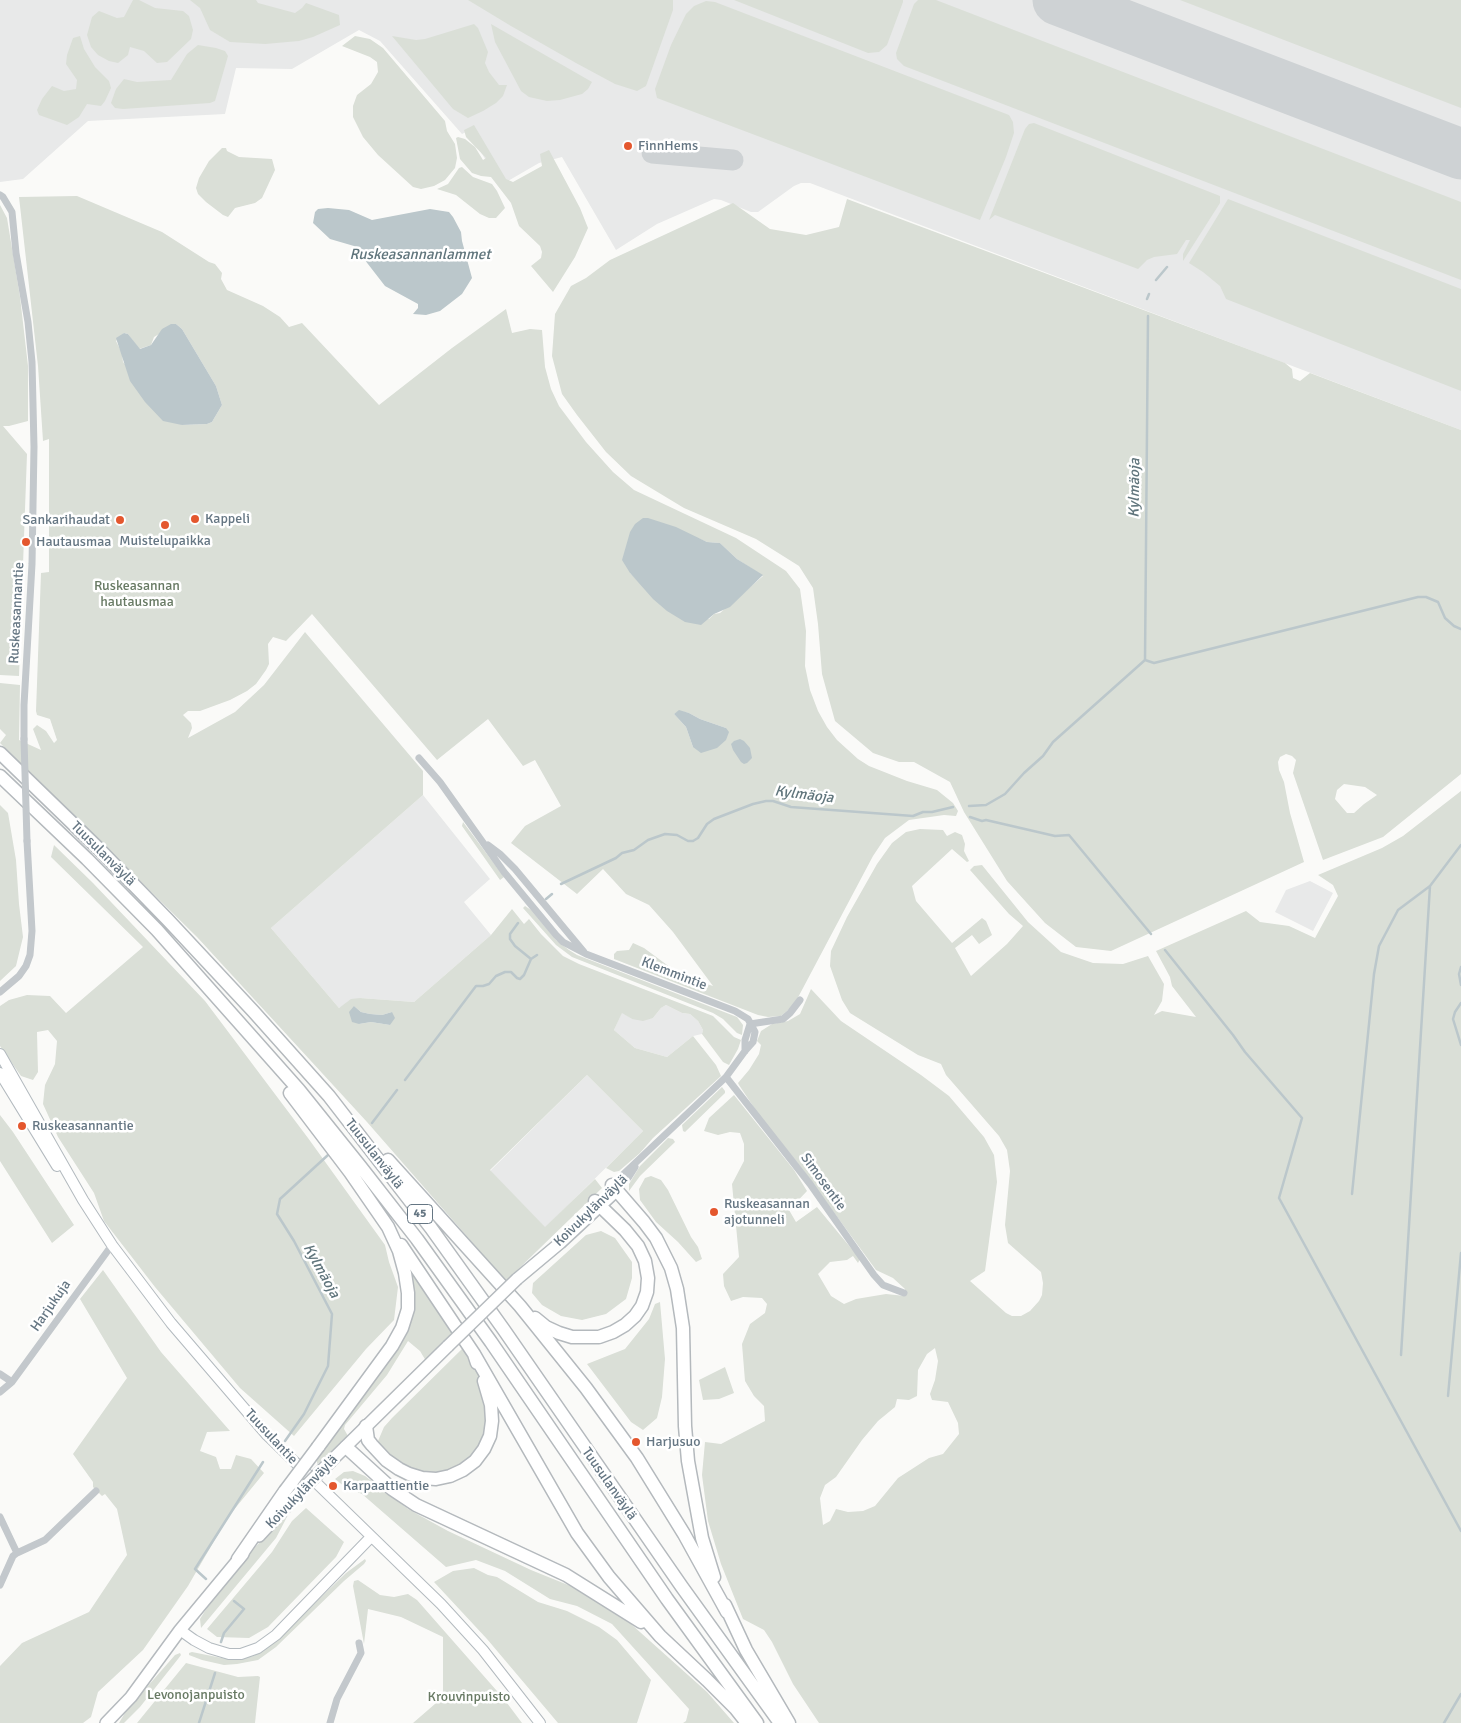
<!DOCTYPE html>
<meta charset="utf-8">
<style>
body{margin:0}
canvas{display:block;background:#fafaf8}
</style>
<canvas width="1461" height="1723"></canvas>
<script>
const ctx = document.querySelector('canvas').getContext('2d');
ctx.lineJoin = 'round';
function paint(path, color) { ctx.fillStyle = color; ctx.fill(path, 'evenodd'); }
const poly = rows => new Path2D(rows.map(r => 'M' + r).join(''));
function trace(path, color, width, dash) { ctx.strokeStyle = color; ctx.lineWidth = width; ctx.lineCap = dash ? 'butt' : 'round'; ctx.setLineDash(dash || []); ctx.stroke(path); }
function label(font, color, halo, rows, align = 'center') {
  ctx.font = font + ' Signika,sans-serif'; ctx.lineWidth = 5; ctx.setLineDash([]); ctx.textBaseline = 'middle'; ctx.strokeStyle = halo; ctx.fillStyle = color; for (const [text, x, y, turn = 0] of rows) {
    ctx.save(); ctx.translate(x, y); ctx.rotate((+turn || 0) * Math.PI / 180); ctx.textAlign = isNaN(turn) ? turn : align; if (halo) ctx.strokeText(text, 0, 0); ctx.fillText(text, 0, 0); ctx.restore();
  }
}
const built = poly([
 [0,0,1461,0,1461,430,810,183,801,183,794,186,758,212,751,212,721,200,714,199,657,224,616,250,562,157,539,163,501,185,468,131,462,134,380,41,359,30,292,69,236,68,225,114,88,121,23,179,0,182],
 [423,795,490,879,464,902,491,935,414,1002,360,998,339,1008,271,928],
 [1310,881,1333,893,1313,931,1275,912,1286,890],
 [666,1005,682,1013,690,1014,698,1021,703,1030,702,1034,693,1036,667,1057,635,1048,614,1030,622,1012,632,1019,653,1018,661,1008],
 [587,1075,643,1131,545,1228,490,1171]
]);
const green = poly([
 [133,0,139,0,155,8,183,11,189,16,193,30,191,39,167,62,157,63,144,51,130,47,128,55,118,63,109,61,98,55,91,47,87,35,92,17,99,11,117,18,124,17],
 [190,0,256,0,258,3,295,13,302,8,306,3,339,15,340,25,313,37,299,41,265,44,230,42,210,30,200,8],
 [468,0,673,0,673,10,646,86,637,91,615,84,576,63,511,26],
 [734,0,903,0,903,2,887,45,879,52,868,53],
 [918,0,936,0,1461,202,1461,280,904,66,897,59,896,53,914,4],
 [1180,0,1461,0,1461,108],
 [706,1,715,2,1009,115,1013,122,1014,133,1006,157,980,220,657,98,655,89,671,45,686,14,694,6],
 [474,24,478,28,488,52,485,63,489,72,499,85,507,85,503,96,496,103,483,111,468,118,453,109,392,36,416,40,425,39],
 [491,24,592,82,588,89,582,94,560,100,547,101,529,97,521,91,495,42],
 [80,36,84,49,95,67,109,81,111,88,105,101,101,106,87,104,79,117,67,125,39,115,37,110,42,99,52,86,64,91,76,89,77,80,66,64,67,55,73,38],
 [355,36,370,39,383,48,445,121,447,131,455,144,457,158,455,168,445,180,434,186,421,189,413,187,378,155,363,137,353,117,353,106,357,95,371,84,378,72,377,62,370,57,342,46],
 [198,45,216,48,225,51,228,56,215,101,210,103,123,109,115,108,111,103,116,89,124,79,137,82,171,80,187,54],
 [1034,123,1220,196,1220,203,1183,261,1183,254,1190,240,1186,240,1177,254,1154,257,1147,260,1138,269,995,215,989,220,1025,129,1029,124],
 [474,125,506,179,513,182,542,166,540,154,549,150,580,208,588,228,575,257,553,292,531,266,541,258,542,252,540,246,519,226,511,203,491,177,481,176,472,173,460,159,456,138,458,137,465,139,475,147,483,160,486,158,466,137,464,130],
 [222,148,226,148,227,151,239,157,272,159,275,170,262,198,255,203,235,208,228,217,223,215,206,202,198,194,196,188,199,178,209,161],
 [462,167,473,177,492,184,497,191,505,208,496,218,489,218,480,214,456,195,437,189,448,184,459,168],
 [77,196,162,232,209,262,215,264,222,273,221,279,227,290,263,306,280,317,289,327,302,323,379,405,452,348,506,309,512,333,530,329,542,330,545,367,551,389,559,406,586,442,613,472,634,490,736,538,786,571,800,589,806,631,805,666,810,690,818,711,827,727,837,740,858,759,869,766,907,781,937,790,953,803,958,811,956,816,944,815,909,820,885,838,873,856,794,1005,781,1016,768,1017,758,1015,614,959,614,954,617,951,629,950,633,943,644,948,682,976,713,986,673,932,649,905,626,894,603,869,577,894,511,843,525,826,561,806,535,760,523,766,488,719,437,760,312,614,286,641,273,637,268,644,269,664,266,670,256,684,247,691,230,700,200,711,188,711,183,715,191,723,192,728,188,738,235,712,264,685,305,632,423,771,423,795,271,928,339,1008,351,999,360,998,414,1002,491,935,512,909,524,924,529,919,541,934,563,956,579,964,713,1016,734,1037,741,1040,738,1049,729,1065,723,1062,702,1034,703,1030,698,1021,690,1014,682,1013,666,1005,661,1008,653,1018,643,1021,632,1019,622,1013,614,1030,635,1048,667,1057,693,1036,716,1065,721,1076,653,1138,640,1153,619,1171,614,1172,606,1168,643,1131,587,1075,490,1170,545,1227,595,1179,602,1188,506,1281,367,1122,197,937,0,743,6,735,0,729,0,683,20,685,19,740,41,750,33,729,37,725,46,731,54,743,57,740,50,719,37,715,36,711,41,573,49,572,49,439,43,441,38,366,19,197],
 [176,324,182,329,216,386,222,405,212,422,207,424,182,425,123,362,122,353,116,341,124,333,128,334,139,349,151,345,154,337],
 [695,537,707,542,720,543,737,559,763,576,720,613,714,614,709,619,639,582,630,573],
 [679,711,689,713,700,719,726,728,693,747,686,727,674,714],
 [354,1006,361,1012,370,1014,382,1015,392,1012,390,1025,371,1022,359,1024],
 [847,199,1285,363,1292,369,1293,378,1300,381,1310,373,1461,430,1461,774,1383,837,1323,860,1293,773,1296,760,1292,756,1286,754,1280,757,1278,762,1279,770,1284,782,1290,813,1304,862,1111,951,1076,947,1045,923,1007,881,964,812,950,782,914,762,899,762,873,753,835,721,822,674,818,624,813,588,799,566,756,539,684,508,631,476,606,452,577,415,562,394,552,356,555,314,571,286,586,278,610,260,733,203,770,229,806,235,839,227],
 [1344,784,1365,787,1377,795,1364,804,1354,813,1347,813,1335,799,1337,790],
 [1228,199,1461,289,1461,391,1226,299,1220,286,1203,272,1189,263],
 [0,205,7,218,20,297,28,366,28,421,9,426,3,426,27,454,19,676,0,675],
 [1461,791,1461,1723,819,1723,793,1684,772,1642,764,1630,743,1619,721,1564,708,1521,702,1475,705,1442,721,1444,765,1421,764,1406,754,1396,745,1381,742,1344,750,1324,765,1313,767,1304,762,1298,743,1297,731,1301,724,1286,723,1274,739,1257,732,1184,744,1161,744,1144,740,1133,730,1132,718,1135,704,1131,709,1118,734,1095,794,1170,807,1191,789,1210,796,1222,817,1207,860,1259,858,1263,853,1256,847,1260,830,1262,818,1274,831,1296,844,1304,856,1299,886,1294,905,1296,905,1289,893,1278,876,1270,803,1170,757,1112,739,1085,738,1083,749,1070,759,1054,761,1045,757,1041,761,1031,772,1024,788,1021,800,1014,811,989,841,1021,921,1075,949,1096,984,1137,994,1155,997,1182,985,1271,970,1281,1006,1313,1012,1316,1021,1316,1030,1311,1039,1301,1042,1295,1043,1283,1041,1272,1008,1243,1005,1225,1010,1171,1007,1150,999,1136,946,1075,941,1064,918,1055,850,1013,842,1000,830,966,831,951,847,917,877,864,892,843,906,832,920,829,943,830,947,836,955,832,962,835,965,844,964,851,969,861,967,862,952,849,912,886,916,901,952,943,982,918,986,921,992,935,979,944,972,935,955,948,971,976,1007,944,1023,926,1009,914,970,870,974,866,982,865,1028,922,1061,952,1093,963,1123,964,1148,956,1164,984,1162,1001,1154,1015,1162,1011,1196,1017,1172,986,1170,977,1156,951,1246,911,1260,922,1289,926,1315,938,1338,896,1333,885,1318,875,1382,848,1403,836],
 [935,1348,938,1361,935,1380,930,1394,932,1400,948,1402,958,1423,959,1434,943,1454,929,1458,898,1478,875,1506,863,1511,848,1512,836,1509,830,1521,823,1525,820,1498,825,1485,836,1477,862,1440,878,1421,895,1407,897,1399,909,1400,917,1396,918,1370,927,1354],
 [0,805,8,813,16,860,19,904,23,937,16,966,0,981],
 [463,822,504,877,500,880,462,826],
 [54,845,93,883,205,1001,308,1138,385,1245,389,1262,398,1287,394,1320,366,1349,294,1436,240,1388,155,1287,104,1221,94,1193,58,1137,43,1104,45,1085,55,1064,57,1041,48,1030,37,1032,38,1072,33,1080,21,1076,0,1046,0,1006,9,1000,27,995,50,996,66,1013,143,947,51,857],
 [525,906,531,910,556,940,569,950,577,955,737,1017,743,1025,742,1035,737,1033,723,1019,713,1013,572,957,556,945,523,908],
 [722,1087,725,1091,725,1093,685,1132,683,1131,682,1125],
 [0,1115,13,1132,74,1225,52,1243,0,1161],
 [668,1138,673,1139,675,1142,640,1176,629,1191,629,1184,640,1166],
 [651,1176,661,1180,668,1190,691,1237,698,1247,702,1259,696,1262,678,1242,656,1222,640,1200,639,1189,645,1178],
 [601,1231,615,1238,632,1262,632,1278,626,1299,606,1314,582,1320,561,1316,542,1305,532,1293,533,1283,586,1235],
 [408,1264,455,1331,426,1361,420,1351,408,1341,387,1375,345,1425,344,1429,348,1436,323,1460,317,1464,317,1457,397,1348],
 [103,1270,161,1352,230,1431,207,1432,200,1451,216,1457,220,1469,231,1469,236,1455,251,1459,264,1473,228,1517,188,1586,143,1650,98,1692,91,1717,83,1723,0,1723,0,1666,22,1643,89,1612,127,1555,117,1509,105,1494,102,1496,93,1487,93,1482,73,1454,127,1378,80,1299],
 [660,1302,665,1359,662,1397,657,1418,643,1430,631,1422,587,1364,625,1349,649,1319,655,1304],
 [463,1348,477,1368,487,1405,486,1435,475,1456,449,1472,425,1474,397,1463,378,1445,378,1441,384,1427,392,1418],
 [725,1367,734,1393,719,1399,703,1400,699,1380],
 [353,1471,365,1476,408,1509,448,1531,531,1570,573,1587,631,1624,707,1692,734,1723,683,1723,686,1721,689,1709,612,1624,577,1606,550,1599,505,1571,476,1560,446,1567,362,1494,345,1487,335,1479,344,1472],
 [306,1508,344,1542,336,1557,268,1627,249,1638,217,1637,207,1629,272,1552,292,1521],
 [288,1515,276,1538,201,1628,200,1619,210,1603,256,1546],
 [365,1559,366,1561,364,1564,344,1581,276,1647,258,1660,237,1664,224,1665,202,1660,189,1655,189,1653,192,1652,232,1660,253,1656,261,1652,279,1638,346,1573],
 [474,1568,488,1575,497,1577,538,1602,567,1611,599,1627,617,1640,651,1680,637,1723,558,1723,487,1639,434,1582,453,1571],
 [358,1580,380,1595,394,1597,408,1594,417,1600,504,1699,522,1723,413,1723,443,1697,443,1637,401,1617,368,1609,364,1644,353,1586,354,1581],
 [180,1653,181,1655,178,1659,140,1707,124,1723,119,1723,126,1711,175,1655],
 [186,1663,238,1677,258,1676,260,1677,255,1723,137,1723]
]);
const water = poly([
 [328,208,349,210,372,220,430,209,449,212,453,217,461,232,462,241,472,278,462,294,440,311,426,315,413,314,418,308,418,304,385,286,354,246,330,239,313,223,315,212,318,209],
 [171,324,176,324,182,329,216,386,222,405,212,422,207,424,182,425,163,421,145,402,130,381,116,338,124,333,128,334,140,349,151,345,162,329],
 [643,518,648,518,676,527,707,542,720,543,737,559,763,575,730,607,714,614,701,625,685,622,667,611,653,599,630,573,622,560,630,532,635,524],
 [679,710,689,713,700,719,726,728,729,732,726,740,717,748,701,753,693,747,686,727,674,714],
 [740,739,744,741,750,748,752,758,747,763,744,764,741,762,733,750,731,744,734,741],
 [354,1006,361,1012,370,1014,382,1015,392,1012,395,1018,390,1025,371,1022,359,1024,352,1022,349,1012]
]);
const stream = poly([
 [1156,280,1167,267],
 [1147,299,1149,294],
 [1145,660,1154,663,1418,597,1426,597,1438,602,1445,618,1454,626,1461,629],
 [969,806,986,805,1005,794,1024,773,1043,756,1053,742,1145,660,1148,316],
 [970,817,982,821,986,820,1055,836,1069,835,1151,934],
 [561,884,616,858,622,853,634,850,648,840,665,834,677,835,688,841,693,841,698,838,707,824,714,819,753,804,766,801,773,801,791,807,913,816,923,812,932,812,953,807],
 [546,899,552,894],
 [1165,950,1233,1035,1245,1052,1302,1118,1279,1198,1461,1531],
 [531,959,537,955],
 [1461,967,1459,974,1461,985],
 [1461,1003,1455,1012,1453,1019,1461,1045],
 [405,1080,476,986,483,986,489,984,496,976,505,972,511,972,517,978,520,979,524,975,531,959,515,946,510,939,510,934,518,923],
 [372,1123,397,1090],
 [1352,1194,1374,974,1379,946,1398,910,1430,886],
 [1401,1355,1430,886,1461,845],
 [1448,1396,1461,1253],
 [285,1441,304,1414,328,1366,332,1314,294,1241,277,1214,280,1199,328,1155],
 [206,1579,195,1569,263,1462],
 [221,1642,224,1633,244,1609,234,1601],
 [199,1723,215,1673],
 [1444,1723,1461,1694]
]);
const taxiway = poly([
 [652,153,733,160]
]);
const runway = poly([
 [1058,0,1461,154]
]);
const street = poly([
 [0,195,3,197,12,212,16,253,28,322,32,362,34,447,32,564,24,705,24,739],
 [419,758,440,782,504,872,556,935,563,942,586,954,735,1011,748,1019,755,1032,753,1042,745,1051,726,1077,612,1185],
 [488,845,500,854,515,869,584,952],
 [0,992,19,976,26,966,30,955,32,931,27,841],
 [750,1024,783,1019,790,1013,800,1000],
 [745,1051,745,1040,750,1024],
 [726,1077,810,1184,874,1275,883,1285,904,1293],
 [617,1190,628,1178,635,1167],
 [0,1374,12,1382],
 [0,1392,12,1382,112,1245],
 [0,1517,17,1553],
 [0,1585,13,1556,17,1553,45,1540,96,1491],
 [330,1723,337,1699,361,1653,359,1643]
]);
const secondary = poly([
 [0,1054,83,1200,112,1245,171,1323,267,1435,441,1604,483,1650,540,1723],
 [0,1073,57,1166],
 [180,1630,194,1640,209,1648,229,1654,241,1654,258,1648,276,1635,371,1537]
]);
const primary = poly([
 [517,1279,560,1243,617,1190],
 [331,1461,448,1346],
 [259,1536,293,1499],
 [106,1723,131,1697,180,1630,243,1554]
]);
const highway = poly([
 [0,753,98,848,168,920,253,1011,329,1096,431,1228,504,1330,682,1587,780,1723],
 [0,776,87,859,157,930,299,1090,360,1166,417,1239,491,1342,667,1599,757,1723],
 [290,1093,350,1172,388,1227,399,1251,405,1273,408,1293,408,1309,402,1328,392,1346,318,1447],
 [388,1160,520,1306,586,1388,637,1458,684,1534,727,1612],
 [612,1185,644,1222,656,1238,671,1268,677,1289,683,1328,685,1426,688,1461,702,1538,714,1577],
 [401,1245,474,1354,477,1363],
 [535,1318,546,1327,559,1333,572,1337,599,1337,613,1332,625,1325,635,1316,642,1306,647,1292,648,1278,645,1261,638,1246,625,1230,595,1201],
 [474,1354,577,1533,609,1577,660,1636,707,1680,736,1709,747,1723],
 [366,1426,368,1440,372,1445,386,1460,399,1469,409,1474,422,1478,436,1479,450,1476,463,1470,475,1461,484,1449,490,1436,492,1421,491,1405,484,1381],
 [346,1447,392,1489,416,1505,566,1575,641,1622],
 [238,1559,285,1491],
 [725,1605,746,1650,789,1723]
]);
const streetBridge = poly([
 [24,739,27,841]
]);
const primaryBridge = poly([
 [448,1346,517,1279],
 [293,1499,331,1461]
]);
const highwayBridge = poly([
 [285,1491,318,1447]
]);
const markers = [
 [628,146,5,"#e4572e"],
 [195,519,5,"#e4572e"],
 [120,520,5,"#e4572e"],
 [165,525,5,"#e4572e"],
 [26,542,5,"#e4572e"],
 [22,1126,5,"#e4572e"],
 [714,1212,5,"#e4572e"],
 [636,1442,5,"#e4572e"],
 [333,1486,5,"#e4572e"]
];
const shields = [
 [420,1214,25]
];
const shieldNames = [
 ["45",420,1214]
];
const poiNames = [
 ["FinnHems",638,146],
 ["Kappeli",205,519],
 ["Sankarihaudat",110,520,"right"],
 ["Muistelupaikka",165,541,"center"],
 ["Hautausmaa",36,542],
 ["Ruskeasannantie",32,1126],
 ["Ruskeasannan",724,1204],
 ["ajotunneli",724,1220],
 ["Harjusuo",646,1442],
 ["Karpaattientie",343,1486]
];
const parkNames = [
 ["Ruskeasannan",137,586],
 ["hautausmaa",137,602],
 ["Levonojanpuisto",196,1695],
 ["Krouvinpuisto",469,1697]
];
const streetNames = [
 ["Ruskeasannantie",17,613,-87],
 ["Tuusulanväylä",103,854,45],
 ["Klemmintie",674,974,21],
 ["Tuusulanväylä",374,1154,52],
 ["Simosentie",823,1182,54],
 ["Koivukylänväylä",591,1211,-44],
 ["Harjukuja",51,1306,-55],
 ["Tuusulantie",271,1437,47],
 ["Tuusulanväylä",609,1484,55],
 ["Koivukylänväylä",302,1492,-46]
];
const waterNames = [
 ["Ruskeasannanlammet",420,255],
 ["Kylmäoja",1135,488,-89],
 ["Kylmäoja",804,795,7],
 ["Kylmäoja",321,1271,61]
];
paint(built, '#e8e9e9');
paint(green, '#dadfd7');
paint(water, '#bbc7cb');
trace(stream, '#bbc7cb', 2.5);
trace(taxiway, '#ced2d4', 21);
trace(runway, '#ced2d4', 51);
trace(secondary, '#b3babf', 12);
trace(primary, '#b5babe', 14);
trace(highway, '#b4b9bd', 15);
trace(street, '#c3c8cc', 7);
trace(secondary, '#fff', 10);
trace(primary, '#fff', 11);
trace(highway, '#fff', 12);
trace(primaryBridge, '#b5babe', 14, []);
trace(highwayBridge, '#b4b9bd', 15, []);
trace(streetBridge, '#c3c8cc', 7);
trace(primaryBridge, '#fff', 11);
trace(highwayBridge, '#fff', 12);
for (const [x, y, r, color] of markers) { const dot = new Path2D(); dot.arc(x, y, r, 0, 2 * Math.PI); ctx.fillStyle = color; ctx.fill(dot); trace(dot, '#fff', 2); }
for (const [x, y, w] of shields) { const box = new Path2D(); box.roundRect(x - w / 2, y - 9.5, w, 19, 4); ctx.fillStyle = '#fff'; ctx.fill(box); trace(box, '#657683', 1); }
label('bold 12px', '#657683', null, shieldNames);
label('14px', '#657683', '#fff', poiNames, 'left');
label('14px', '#687a64', '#fff', parkNames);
label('14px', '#657683', '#fff', streetNames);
label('italic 15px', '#60757c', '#fff', waterNames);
</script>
